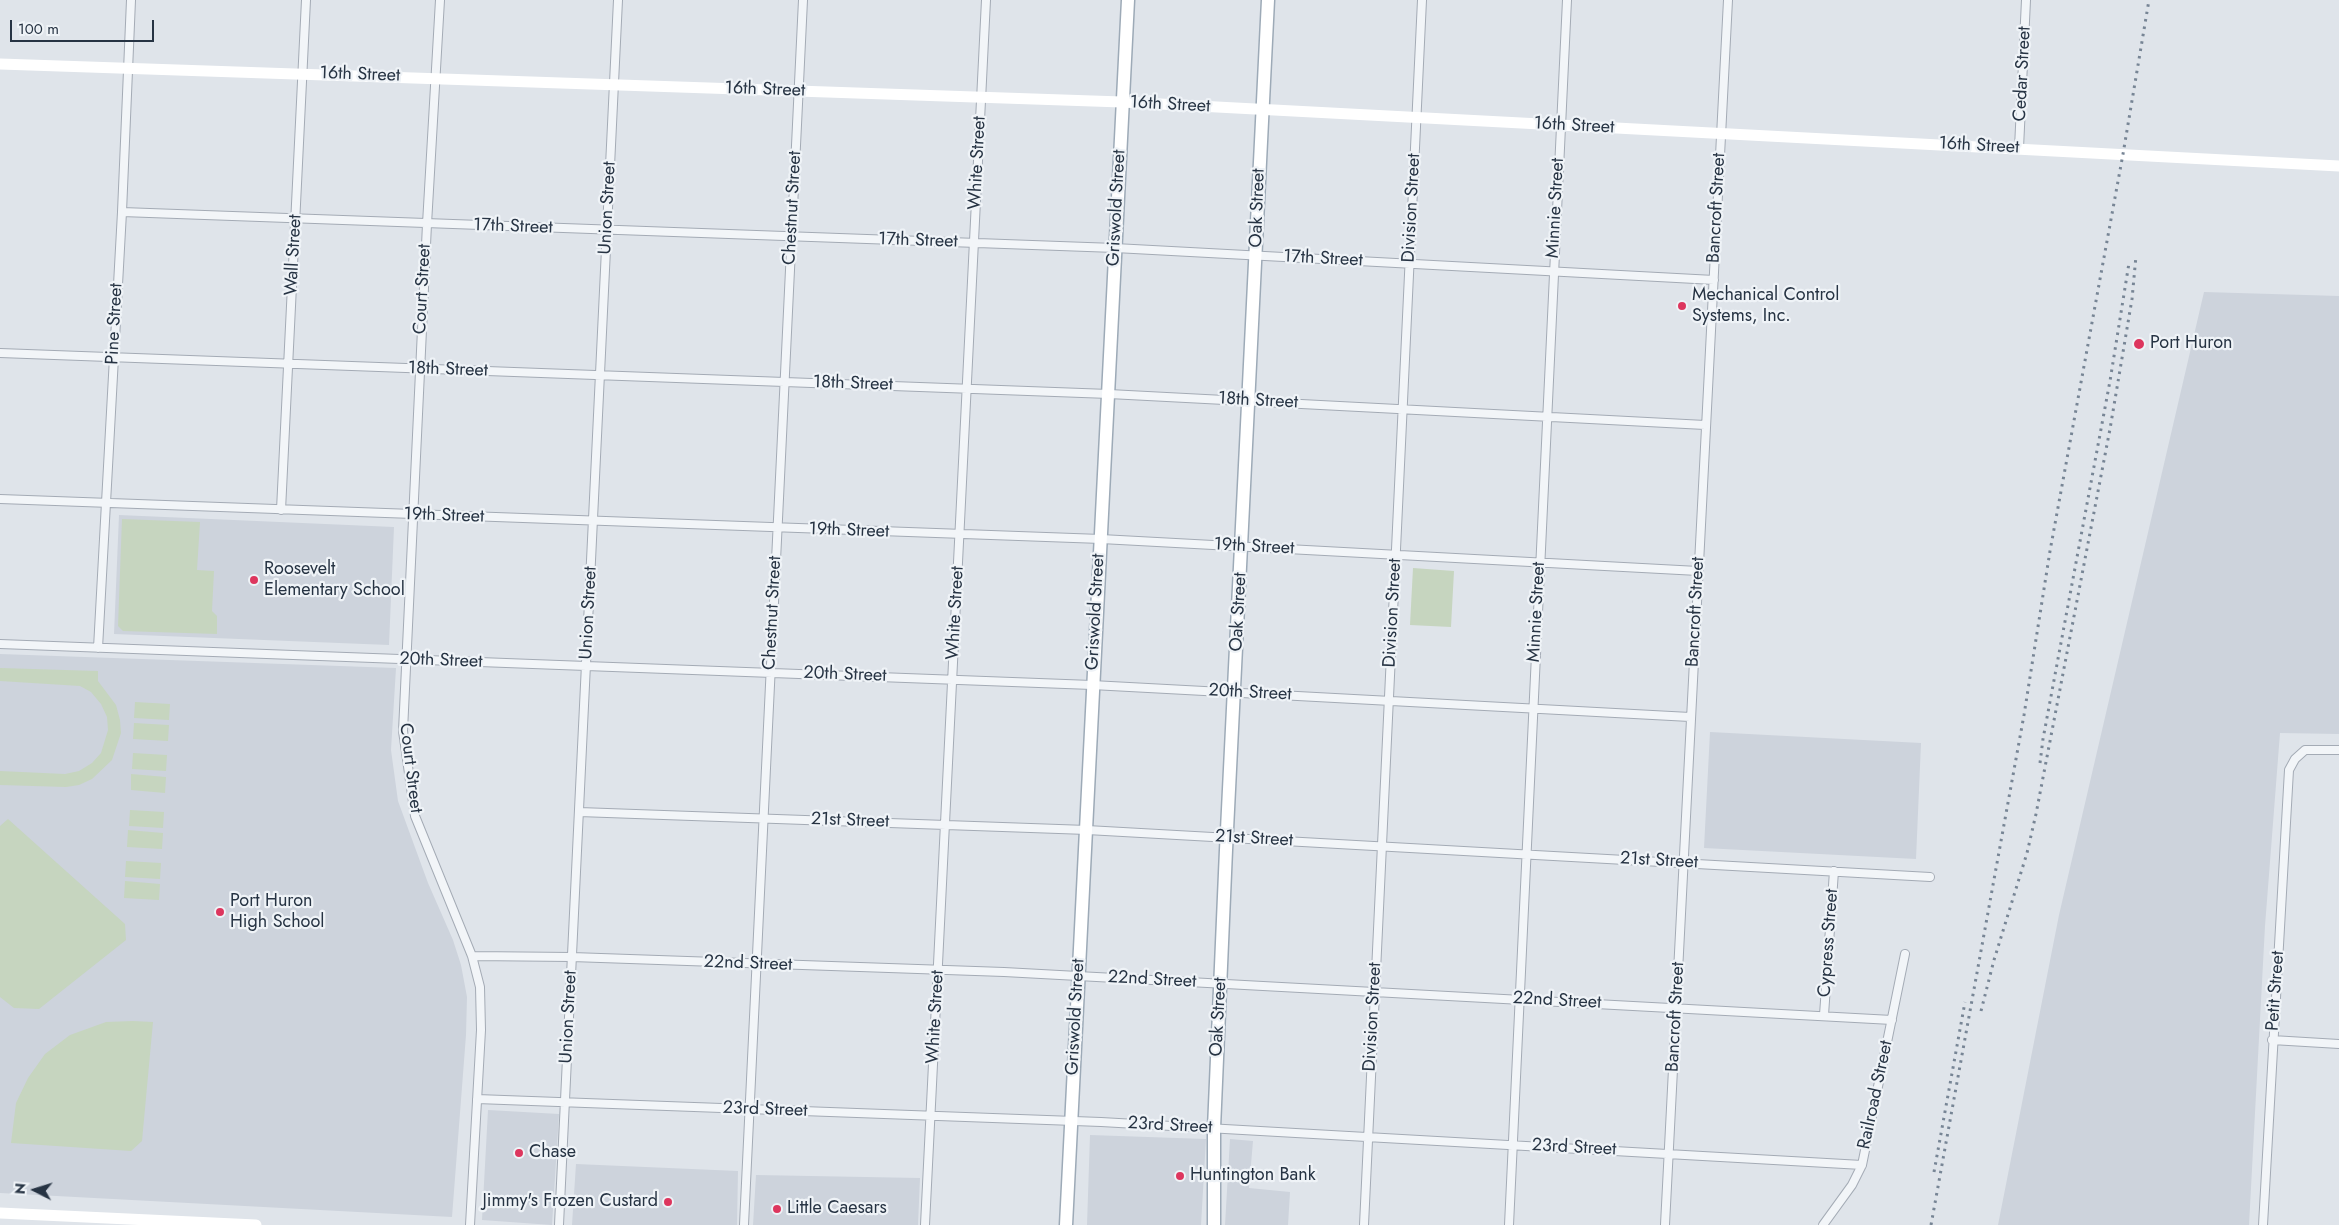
<!DOCTYPE html>
<style>
body{margin:0}
#map{position:relative;width:2339px;height:1225px;overflow:hidden;background:#dfe4ea;font-family:Jost,sans-serif}
canvas{display:block}
.north{position:absolute;left:10px;top:1165px;width:50px;height:50px;-webkit-text-stroke:4px #eff3f7;paint-order:stroke;rotate:275deg;font-size:14px;font-weight:700;line-height:20px;text-align:center;color:#263343}
.north::after{content:'';display:block;margin:auto;width:18px;height:22px;background:#263343;clip-path:polygon(50% 0,100% 100%,50% 72%,0 100%)}
.scale{position:absolute;left:10px;top:20px;width:144px;height:22px;box-sizing:border-box;border:2px solid #263343;border-top:0;padding-left:6px;font-size:15px;line-height:18px;white-space:nowrap;color:#263343;-webkit-text-stroke:4px #eff3f7;paint-order:stroke}
</style>
<div id="map">
<canvas width="2339" height="1225"></canvas>
<div class="north">N</div>
<div class="scale">100 m</div>
</div>
<script>
const ctx = document.querySelector('canvas').getContext('2d');
ctx.lineJoin = 'round';
function paint(path, color) { ctx.fillStyle = color; ctx.fill(path, 'evenodd'); }
const poly = rows => new Path2D(rows.map(r => 'M' + r).join(''));
function trace(path, color, width, dash) { ctx.strokeStyle = color; ctx.lineWidth = width; ctx.lineCap = dash ? 'butt' : 'round'; ctx.setLineDash(dash || []); ctx.stroke(path); }
function label(font, color, halo, rows, align = 'center') {
  ctx.font = font + ' Jost,sans-serif'; ctx.lineWidth = 4.5; ctx.setLineDash([]); ctx.textBaseline = 'middle'; ctx.strokeStyle = halo; ctx.fillStyle = color; for (const [text, x, y, turn = 0] of rows) {
    ctx.save(); ctx.translate(x, y); ctx.rotate((+turn || 0) * Math.PI / 180); ctx.textAlign = isNaN(turn) ? turn : align; if (halo) ctx.strokeText(text, 0, 0); ctx.fillText(text, 0, 0); ctx.restore();
  }
}
const built = poly([
 [2204,292,2339,296,2339,734,2280,733,2265,926,2249,1225,1998,1225,2059,915],
 [119,515,394,527,389,645,114,634],
 [0,654,396,668,391,750,398,801,428,883,453,940,461,965,467,997,466,1035,452,1217,0,1193],
 [1710,732,1921,743,1916,859,1704,848],
 [488,1110,559,1114,552,1225,482,1220],
 [1090,1135,1206,1139,1201,1225,1087,1225],
 [1230,1139,1253,1141,1249,1188,1290,1192,1288,1225,1225,1225],
 [576,1164,738,1171,737,1225,572,1225],
 [756,1175,920,1178,918,1225,753,1225]
]);
const green = poly([
 [122,519,200,522,197,570,214,571,212,611,217,616,217,634,123,631,118,626],
 [1413,568,1454,571,1451,627,1410,625],
 [0,668,98,671,98,681,116,705,120,720,121,733,112,760,92,779,79,785,66,787,0,785,0,771,65,774,79,771,92,763,101,753,108,730,107,717,101,704,91,692,80,686,0,681],
 [135,702,170,704,169,720,134,718],
 [134,723,169,725,168,741,133,739],
 [133,753,167,755,166,771,132,769],
 [131,774,166,777,165,793,131,790],
 [130,810,164,812,163,828,129,826],
 [8,819,125,924,126,940,39,1009,14,1008,0,997,0,826],
 [128,830,163,833,162,849,127,847],
 [126,861,161,863,160,879,125,877],
 [125,881,160,884,159,900,124,898],
 [133,1021,153,1022,142,1141,131,1151,11,1143,16,1103,28,1078,45,1054,70,1035,106,1022]
]);
const street = poly([
 [440,0,427,224,403,731,415,816,472,956,480,987,481,1030,470,1225],
 [2019,148,2026,0],
 [122,212,1115,248,1714,280],
 [0,353,1109,394,1705,425],
 [0,499,1101,539,1698,571],
 [281,510,306,0],
 [0,644,1092,685,1690,717],
 [98,648,122,212,131,0],
 [579,812,1087,830,1930,877],
 [472,956,572,957,1004,972,1892,1020],
 [1824,1015,1834,871],
 [2272,1040,2339,1044],
 [477,1099,1101,1122,1862,1165],
 [559,1225,618,0],
 [744,1225,803,0],
 [925,1225,986,0],
 [1364,1225,1422,0],
 [1509,1225,1567,0],
 [1665,1225,1728,0],
 [1823,1225,1852,1185,1862,1165,1905,954],
 [2263,1225,2289,770,2295,759,2305,750,2339,750]
]);
const secondary = poly([
 [0,64,1122,102,2339,166],
 [0,1213,256,1225]
]);
const primary = poly([
 [1066,1225,1128,0],
 [1214,1225,1214,1128,1226,850,1268,0]
]);
const rail = poly([
 [2040,763,2043,739,2110,381,2129,263],
 [1981,1011,1994,960,2027,853,2036,814,2110,429,2132,299,2136,256],
 [1934,1172,1965,1002],
 [1931,1225,2024,715,2050,551,2123,154,2149,0]
]);
const markers = [
 [1682,306,5,"#dd365e"],
 [2139,344,6,"#dd365e"],
 [254,580,5,"#dd365e"],
 [220,912,5,"#dd365e"],
 [519,1153,5,"#dd365e"],
 [1180,1176,5,"#dd365e"],
 [668,1202,5,"#dd365e"],
 [777,1209,5,"#dd365e"]
];
const streetNames = [
 ["Cedar Street",2023,74,-87],
 ["16th Street",360,75,2],
 ["16th Street",765,90,2],
 ["16th Street",1170,105,3],
 ["16th Street",1574,126,3],
 ["16th Street",1979,146,3],
 ["White Street",978,163,-87],
 ["Union Street",608,208,-87],
 ["Chestnut Street",793,208,-87],
 ["Griswold Street",1117,208,-87],
 ["Oak Street",1258,208,-88],
 ["Division Street",1412,208,-87],
 ["Minnie Street",1556,208,-87],
 ["Bancroft Street",1717,208,-87],
 ["17th Street",513,227,2],
 ["17th Street",918,241,2],
 ["Wall Street",294,255,-87],
 ["17th Street",1323,259,3],
 ["Court Street",423,289,-87],
 ["Pine Street",115,324,-87],
 ["18th Street",448,370,2],
 ["18th Street",853,384,2],
 ["18th Street",1258,401,3],
 ["19th Street",444,516,2],
 ["19th Street",849,531,2],
 ["19th Street",1254,547,3],
 ["Griswold Street",1096,612,-87],
 ["Oak Street",1239,612,-87],
 ["Minnie Street",1537,612,-87],
 ["Bancroft Street",1696,612,-87],
 ["Union Street",589,613,-87],
 ["Chestnut Street",773,613,-87],
 ["White Street",956,613,-87],
 ["Division Street",1393,613,-87],
 ["20th Street",441,661,2],
 ["20th Street",845,675,2],
 ["20th Street",1250,693,3],
 ["Court Street",410,768,83],
 ["21st Street",850,821,2],
 ["21st Street",1254,839,3],
 ["21st Street",1659,861,3],
 ["Cypress Street",1829,943,-86],
 ["22nd Street",748,964,2],
 ["22nd Street",1152,980,3],
 ["Petit Street",2276,991,-86],
 ["22nd Street",1557,1001,3],
 ["Union Street",569,1017,-87],
 ["White Street",936,1017,-87],
 ["Griswold Street",1076,1017,-87],
 ["Oak Street",1219,1017,-87],
 ["Division Street",1373,1017,-87],
 ["Bancroft Street",1676,1017,-87],
 ["Railroad Street",1876,1095,-78],
 ["23rd Street",765,1110,2],
 ["23rd Street",1170,1126,3],
 ["23rd Street",1574,1148,3]
];
const poiNames = [
 ["Mechanical Control",1692,296],
 ["Systems, Inc.",1692,317],
 ["Port Huron",2150,344],
 ["Roosevelt",264,570],
 ["Elementary School",264,591],
 ["Port Huron",230,902],
 ["High School",230,923],
 ["Chase",529,1153],
 ["Huntington Bank",1190,1176],
 ["Jimmy's Frozen Custard",658,1202,"right"],
 ["Little Caesars",787,1209]
];
paint(built, '#cdd3dc');
paint(green, '#c6d5bf');
trace(street, '#a4abb5', 10);
trace(primary, '#9daab7', 15);
trace(street, '#f2f5f8', 8);
trace(secondary, '#fff', 11);
trace(primary, '#fff', 12);
trace(rail, '#778595', 3, [2.5, 5]);
for (const [x, y, r, color] of markers) { const dot = new Path2D(); dot.arc(x, y, r, 0, 2 * Math.PI); ctx.fillStyle = color; ctx.fill(dot); trace(dot, '#eff3f7', 2); }
label('18px', '#263343', '#eff3f7', streetNames);
label('18px', '#263343', '#eff3f7', poiNames, 'left');
</script>
